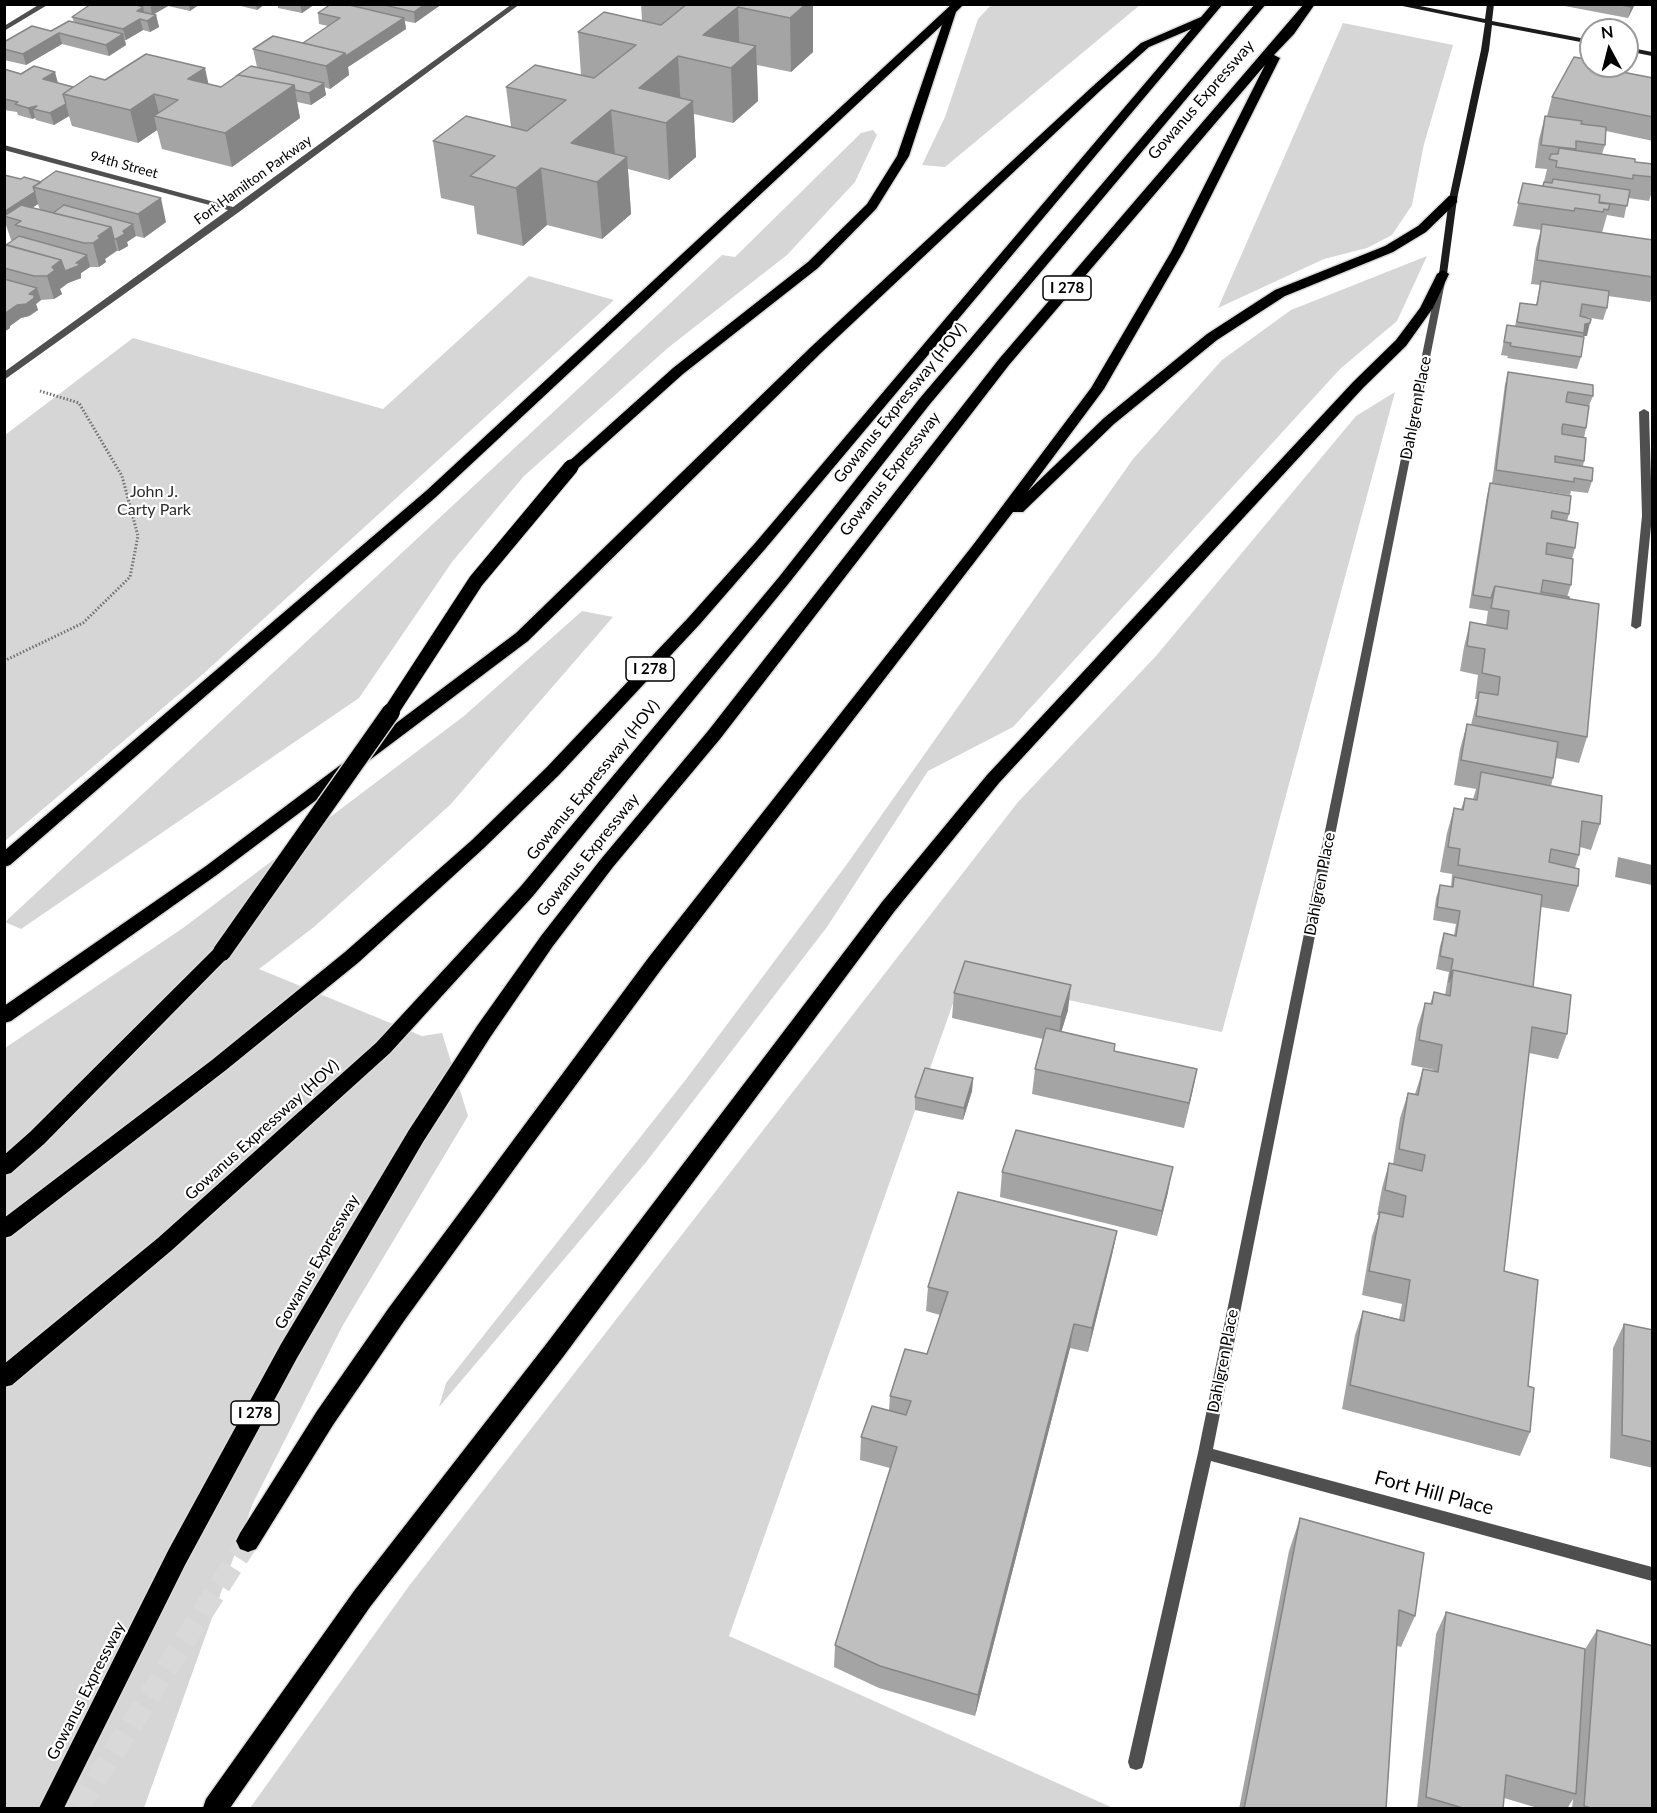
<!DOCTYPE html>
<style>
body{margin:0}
#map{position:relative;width:1657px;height:1813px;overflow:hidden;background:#fff;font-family:Lato,sans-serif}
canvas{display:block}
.frame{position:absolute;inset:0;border:6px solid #000;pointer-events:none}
.north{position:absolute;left:1579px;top:18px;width:60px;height:60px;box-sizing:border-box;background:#fff;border:2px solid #999;border-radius:50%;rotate:353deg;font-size:16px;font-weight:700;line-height:24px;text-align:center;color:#000}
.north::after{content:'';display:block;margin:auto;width:21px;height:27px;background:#000;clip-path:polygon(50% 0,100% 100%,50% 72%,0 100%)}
</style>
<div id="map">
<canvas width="1657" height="1813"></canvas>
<div class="frame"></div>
<div class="north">N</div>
</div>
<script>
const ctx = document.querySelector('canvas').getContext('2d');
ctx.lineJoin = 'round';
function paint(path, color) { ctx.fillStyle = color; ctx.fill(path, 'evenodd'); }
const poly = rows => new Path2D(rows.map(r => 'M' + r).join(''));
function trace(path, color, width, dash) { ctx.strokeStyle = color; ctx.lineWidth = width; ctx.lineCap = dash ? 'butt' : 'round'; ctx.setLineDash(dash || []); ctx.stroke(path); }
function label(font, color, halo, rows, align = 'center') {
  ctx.font = font + ' Lato,sans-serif'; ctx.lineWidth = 4.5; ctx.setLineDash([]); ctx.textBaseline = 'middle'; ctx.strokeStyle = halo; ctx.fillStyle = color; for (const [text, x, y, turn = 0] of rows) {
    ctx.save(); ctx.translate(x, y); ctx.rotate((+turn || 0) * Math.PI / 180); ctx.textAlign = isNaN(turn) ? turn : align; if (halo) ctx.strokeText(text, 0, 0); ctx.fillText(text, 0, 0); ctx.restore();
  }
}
const green = poly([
 [991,5,1140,5,945,167,922,165,945,117,978,19],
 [1343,23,1453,45,1424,144,1412,205,1392,235,1367,248,1324,259,1218,308],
 [873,130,877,135,855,182,787,255,669,347,524,476,452,562,359,698,21,929,5,922,722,255,735,257,861,133],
 [1427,256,1397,321,1340,369,1013,727,928,771,827,927,647,1161,439,1407,446,1383,687,1078,847,864,1133,459,1222,360,1291,310],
 [529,276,614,300,203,674,5,841,5,435,133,338,383,409],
 [1395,392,1222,1032,962,978,729,1636,1113,1808,250,1808,409,1586,1018,802,1156,656,1356,416],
 [582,611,613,617,450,805,314,927,259,969,422,1036,442,1033,468,1116,343,1325,253,1503,144,1808,5,1808,5,1048,183,928,464,716]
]);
const water = poly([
 [1618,857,1652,865,1652,885,1615,877]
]);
const motorwayTunnel = poly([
 [78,1808,248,1541]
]);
const path = poly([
 [4,661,83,623,130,577,138,536,122,476,79,403,40,391]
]);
const service = poly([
 [1644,409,1649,412,1652,516,1641,626,1636,629,1631,626,1642,516,1639,412,1644,409]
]);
const minor = poly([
 [40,4,49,4,4,31,4,26,40,4],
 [512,4,520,4,239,212,4,380,4,372,228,210,4,150,4,145,233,207,512,4],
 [1441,279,1445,282,1213,1449,1652,1567,1652,1581,1211,1461,1144,1762,1142,1768,1136,1770,1130,1768,1128,1762,1198,1453,1437,282,1441,279]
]);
const secondary = poly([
 [1393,4,1410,4,1485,19,1487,4,1494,4,1492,21,1591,40,1591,44,1492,25,1489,50,1457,199,1447,274,1443,277,1439,274,1449,199,1481,50,1485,23,1393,4],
 [1627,47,1652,52,1652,56,1627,51,1627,47]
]);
const motorway = poly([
 [952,4,964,4,956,12,909,156,876,209,818,268,683,374,576,470,566,470,564,467,566,464,673,368,808,262,867,204,897,156,942,25,436,497,10,865,4,867,4,851,426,491,952,4],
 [1212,4,1223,4,766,548,700,624,559,775,484,848,359,962,226,1070,11,1236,4,1238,4,1218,212,1060,345,952,472,840,547,767,688,618,756,542,1191,29,1149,47,1101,90,822,352,528,641,218,874,11,1021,4,1023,4,1006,206,866,516,633,812,346,1093,86,1141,43,1201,17,1212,4],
 [1255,4,1266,4,930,404,789,583,533,896,390,1053,172,1250,12,1385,4,1387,4,1364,158,1238,376,1043,521,886,779,577,920,398,1255,4],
 [1304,4,1315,4,1294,34,1274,55,1280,58,1183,252,1104,389,1028,491,1104,418,1207,334,1275,290,1385,246,1418,226,1449,196,1457,196,1457,202,1426,232,1393,252,1285,296,1217,340,1114,424,1023,512,1013,512,663,967,528,1150,404,1321,333,1425,256,1549,248,1552,240,1549,236,1541,240,1533,317,1411,388,1309,649,957,973,545,1091,388,1171,252,1265,65,1009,365,720,739,613,867,553,946,491,1036,423,1142,297,1358,185,1565,64,1808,39,1808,169,1549,281,1344,409,1130,477,1026,541,936,601,859,708,731,999,359,1304,4],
 [1443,270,1449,274,1433,308,1406,346,1363,388,999,783,894,912,563,1357,370,1607,230,1808,203,1808,206,1799,354,1591,547,1343,882,902,987,775,1353,382,1396,340,1420,308,1437,274,1443,270],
 [222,945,228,947,231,952,228,957,44,1144,11,1173,4,1175,4,1155,30,1132,216,947,222,945]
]);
const motorwayBridgeFar1 = poly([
 [390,713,476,581,571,467]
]);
const motorwayBridge = poly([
 [222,952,391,712]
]);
const wall = poly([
 [91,4,200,4,190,11,168,6,153,15,156,15,159,27,150,32,143,30,126,40,125,40,126,45,109,56,62,44,26,65,4,60,4,42,51,31,74,22,72,17],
 [233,4,265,4,257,10],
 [278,4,315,4,302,13,278,8],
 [331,4,442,4,415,23,405,21,406,29,348,67,349,75,330,89,324,87,326,95,311,105,297,102,300,118,232,167,162,149,157,130,138,143,72,126,69,116,54,125,36,120,35,118,32,119,18,115,17,112,4,110,4,69,73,87,105,80,208,84,221,87,257,67,253,49,303,43,328,26,319,24,318,13],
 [641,4,813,4,813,52,791,72,757,65,758,101,733,123,694,114,696,157,669,180,628,169,631,214,602,239,547,225,523,246,477,234,474,206,441,198,433,141,511,127,506,87,581,75,578,32,642,20],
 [1554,4,1635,4,1628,18],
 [1604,66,1604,69,1653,78,1653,141,1606,131,1605,145,1602,154,1635,162,1653,164,1653,188,1649,201,1628,198,1624,218,1607,215,1602,233,1653,240,1653,293,1650,302,1608,296,1607,308,1603,320,1585,317,1587,336,1583,336,1581,357,1577,369,1507,358,1508,356,1501,355,1507,325,1515,326,1520,303,1536,305,1540,285,1531,284,1536,248,1541,230,1513,226,1523,183,1543,186,1547,169,1535,168,1539,139,1545,116,1547,116,1552,97],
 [4,175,166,222,144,238,136,236,127,242,128,246,119,251,117,251,105,259,106,262,99,267,90,267,81,273,81,278,68,283,60,289,62,294,54,299,41,300,36,304,38,310,29,316,21,318,10,326,10,328,4,332,4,244,6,245,13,240,11,240,6,225,4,226],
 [38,204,40,210,32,208],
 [1508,372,1593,396,1588,408,1586,428,1584,438,1584,461,1583,466,1592,481,1588,493,1571,491,1570,495,1492,483,1505,384],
 [1490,483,1569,514,1567,521,1575,548,1572,559,1571,585,1567,597,1587,737,1579,763,1556,758,1553,778,1551,786,1600,824,1591,850,1580,847,1579,855,1575,868,1578,886,1569,912,1541,907,1533,987,1567,1034,1558,1059,1529,1053,1504,1271,1528,1386,1530,1432,1520,1456,1342,1409,1355,1335,1363,1311,1399,1319,1402,1304,1362,1295,1372,1236,1379,1215,1377,1215,1382,1188,1389,1163,1393,1164,1400,1118,1408,1093,1415,1094,1423,1069,1434,1072,1434,1070,1411,1065,1417,1028,1425,1003,1430,1004,1434,992,1445,995,1449,972,1436,969,1440,946,1444,933,1454,935,1456,924,1433,920,1436,898,1440,885,1451,887,1452,874,1440,872,1447,833,1454,808,1461,809,1465,798,1473,799,1476,789,1454,785,1460,749,1467,724,1471,725,1477,699,1475,699,1478,675,1460,671,1464,647,1470,622,1486,625,1488,611,1469,608,1487,495],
 [954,993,1068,1010,1061,1032,1114,1051,1197,1069,1184,1128,1032,1094,1035,1069,1043,1039,952,1018],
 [973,1078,972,1091,963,1120,915,1110,915,1097],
 [1002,1172,1168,1192,1157,1236,1000,1197],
 [1117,1231,1112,1255,1088,1352,1070,1348,975,1716,879,1688,834,1667,835,1645,890,1468,860,1460,861,1437,889,1410,890,1396,927,1354,940,1315,926,1311,928,1287],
 [1624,1324,1653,1330,1653,1468,1610,1458,1613,1348],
 [1300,1518,1415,1616,1401,1647,1397,1646,1386,1809,1239,1809,1289,1551],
 [1446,1612,1584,1651,1597,1630,1653,1809,1572,1809,1573,1799,1567,1809,1541,1809,1504,1798,1503,1809,1417,1809,1436,1634]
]);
const shadedWall = poly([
 [150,4,168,4,168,6,152,15],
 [189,4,200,4,190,11],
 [256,4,265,4,257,10],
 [300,4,315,4,302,13],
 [425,4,442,4,415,23,414,12],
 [806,4,813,4,813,52,791,72,790,18],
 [1632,4,1635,4,1628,18,1631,7],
 [143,7,146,18,140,19,143,30,126,40,123,29,137,11],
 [738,7,740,61,703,35],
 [156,15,159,27,150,32,147,21],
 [404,18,406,29,348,67,349,75,330,89,326,66,345,53],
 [59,33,62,44,26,65,23,54],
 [123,34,126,45,109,56,106,45],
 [756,46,758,101,733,123,731,68],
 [678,56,681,111,693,101,696,157,669,180,666,123,639,88],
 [205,68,212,100,188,79],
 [55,72,58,83,43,79],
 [324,83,326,95,311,105,309,93],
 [294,85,300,118,232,167,225,133],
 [154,94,160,117,154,116,157,130,138,143,130,110],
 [66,104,69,116,54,125,50,113],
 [37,106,33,109,35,118,32,119,28,108],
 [611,110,616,166,571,143],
 [627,157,631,214,602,239,597,182],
 [541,168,547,225,523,246,516,188],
 [35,192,38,204,15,219,4,216,4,212],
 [161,198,166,222,144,238,138,214],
 [133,224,136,236,127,242,128,246,119,251,116,239,123,231],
 [111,227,117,250,105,259,106,262,99,267,93,243,98,236],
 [87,255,90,267,81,273,81,278,68,283,60,289,62,294,54,299,47,276,52,267,61,260],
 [37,288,41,300,36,304,38,310,29,316,21,318,10,326,10,328,4,332,4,314],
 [1590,323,1587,336,1583,336,1585,324],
 [1071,985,1068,1010,1058,1043,1061,1017],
 [1197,1069,1192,1094,1184,1128,1189,1103],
 [973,1078,972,1091,963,1120,964,1108],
 [1173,1167,1168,1192,1157,1236,1162,1211],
 [1117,1231,1112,1255,1088,1352,1092,1328],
 [1074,1324,1070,1348,975,1716,978,1695]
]);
const building = poly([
 [91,4,133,4,143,7,137,11,156,15,147,21,140,19,123,29,72,17,91,4],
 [331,4,345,4,404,18,346,56,345,53,303,43,340,18,318,13,331,4],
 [380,4,425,4,414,12,380,4],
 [687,4,806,4,790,18,738,7,703,35,756,46,731,68,678,56,639,88,693,101,666,123,611,110,571,143,627,157,597,182,541,168,516,188,470,176,495,156,433,141,466,116,527,131,566,100,506,87,535,65,594,78,636,45,578,32,604,12,661,25,687,4],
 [1616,4,1632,4,1631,7,1616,4],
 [69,21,123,34,106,45,59,33,23,54,4,49,4,42,32,26,51,31,69,21],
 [273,36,345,53,326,66,253,49,273,36],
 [146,54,205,68,188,79,221,87,238,75,294,85,225,133,154,116,178,100,154,94,130,110,63,94,90,76,105,80,146,54],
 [1574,57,1591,60,1591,66,1604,66,1602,68,1653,78,1653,117,1552,97,1574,57],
 [34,66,55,72,43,79,73,87,63,94,66,104,50,113,33,109,37,106,28,108,15,104,18,102,4,99,4,69,21,74,34,66],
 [251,66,324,83,309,93,295,90,294,85,238,75,236,76,251,66],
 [1545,116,1582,121,1581,124,1606,127,1605,145,1576,141,1576,149,1541,145,1545,116],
 [1559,148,1635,159,1635,162,1653,164,1653,177,1633,175,1633,179,1556,167,1557,161,1549,159,1551,154,1558,154,1559,148],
 [56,171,161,198,138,214,33,187,56,171],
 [4,175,21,179,24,177,41,182,33,187,35,192,4,212,4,175],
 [1553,179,1630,190,1627,206,1599,202,1600,195,1543,186,1544,182,1552,183,1553,179],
 [1523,183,1600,195,1599,203,1610,204,1608,210,1604,209,1603,212,1575,208,1574,211,1518,203,1523,183],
 [21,205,111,227,98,236,100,238,93,243,84,243,15,225,21,221,4,216,21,205],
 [64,205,133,224,123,231,125,234,116,239,114,239,111,227,53,213,64,205],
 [1542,224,1653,240,1653,277,1537,260,1542,224],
 [19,236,87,255,76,263,79,263,78,266,65,271,61,260,6,245,19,236],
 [4,244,61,260,52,267,55,270,47,276,34,276,4,268,4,244],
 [4,279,37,288,29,294,34,295,34,298,26,304,17,305,4,314,4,279],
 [1541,281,1609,291,1607,308,1582,304,1580,316,1591,319,1590,323,1585,324,1584,333,1517,322,1520,303,1537,305,1541,281],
 [1507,325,1584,337,1581,357,1510,346,1511,343,1504,342,1507,325],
 [1508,372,1593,385,1593,396,1568,392,1567,395,1566,402,1589,406,1586,428,1563,424,1562,428,1562,434,1586,438,1584,461,1555,456,1555,462,1593,468,1592,481,1574,478,1574,482,1496,470,1508,372],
 [1490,483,1571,496,1569,514,1552,511,1551,518,1578,523,1575,548,1547,543,1546,554,1573,559,1571,585,1543,580,1541,592,1569,597,1569,599,1495,586,1491,598,1473,595,1490,483],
 [1495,586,1599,604,1587,737,1476,716,1479,692,1498,695,1500,677,1482,673,1485,649,1467,646,1470,622,1507,629,1509,611,1491,608,1495,586],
 [1467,724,1558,742,1553,778,1461,760,1467,724],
 [1481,772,1602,796,1600,824,1582,821,1579,855,1551,849,1549,862,1579,869,1578,886,1458,865,1460,849,1448,847,1454,808,1463,810,1465,798,1477,800,1481,772],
 [1454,877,1542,895,1533,987,1453,970,1449,982,1453,959,1440,956,1444,933,1456,936,1460,911,1437,907,1440,885,1453,887,1454,877],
 [965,961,1071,985,1061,1017,954,993,965,961],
 [1453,970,1571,995,1567,1034,1532,1027,1504,1271,1538,1280,1528,1386,1534,1388,1530,1432,1350,1385,1363,1311,1404,1321,1410,1280,1369,1271,1380,1212,1403,1217,1406,1196,1385,1190,1389,1163,1422,1171,1425,1155,1399,1149,1408,1093,1418,1095,1423,1069,1438,1072,1442,1045,1419,1040,1425,1003,1432,1004,1434,992,1450,996,1453,970],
 [1046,1028,1115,1044,1114,1051,1197,1069,1189,1103,1035,1069,1046,1028],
 [925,1068,973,1078,964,1108,915,1097,925,1068],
 [1016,1130,1173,1167,1162,1211,1002,1172,1016,1130],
 [958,1192,1117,1231,1092,1328,1074,1324,978,1695,880,1666,835,1645,897,1447,861,1437,872,1406,906,1415,911,1401,890,1396,905,1349,927,1354,948,1292,928,1287,958,1192],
 [1624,1324,1653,1330,1653,1442,1622,1435,1624,1324],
 [1300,1518,1424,1553,1415,1616,1399,1610,1386,1809,1244,1809,1300,1518],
 [1446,1612,1585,1649,1576,1794,1506,1775,1503,1809,1466,1809,1426,1797,1446,1612],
 [1597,1630,1653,1646,1653,1809,1594,1809,1584,1806,1597,1630]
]);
const farStreetnames = [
 ["94th Street",124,165,15],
 ["Fort Hamilton Parkway",253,180,-36]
];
const shields = [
 [1067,288,48],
 [650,669,48],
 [255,1413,48]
];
const shieldNames = [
 ["I 278",1067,288],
 ["I 278",650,669],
 ["I 278",255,1413]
];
const streetNames = [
 ["Gowanus Expressway",1201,100,-49],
 ["Gowanus Expressway (HOV)",900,403,-51],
 ["Dahlgren Place",1416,408,-79],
 ["Gowanus Expressway",890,474,-52],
 ["Gowanus Expressway (HOV)",593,780,-51],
 ["Gowanus Expressway",588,855,-51],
 ["Dahlgren Place",1320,884,-79],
 ["Gowanus Expressway (HOV)",262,1130,-42],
 ["Gowanus Expressway",317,1262,-60],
 ["Dahlgren Place",1223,1361,-79],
 ["Gowanus Expressway",86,1691,-63]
];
const parkNames = [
 ["John J.",154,492],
 ["Carty Park",154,510]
];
const nearStreetnames = [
 ["Fort Hill Place",1434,1493,15]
];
paint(green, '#d6d6d6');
paint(water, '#9d9d9d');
trace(motorwayTunnel, '#d9d9d9', 22, [22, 11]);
trace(motorway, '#dbdbdb', 3);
trace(path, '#717171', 3, [1.5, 2]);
paint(service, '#4f4f4f');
paint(minor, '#4f4f4f');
paint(secondary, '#1c1c1c');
paint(motorway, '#000');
trace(motorwayBridgeFar1, '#dbdbdb', 17, []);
trace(motorwayBridge, '#dbdbdb', 21, []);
trace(motorwayBridgeFar1, '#000', 15);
trace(motorwayBridge, '#000', 18);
paint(wall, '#a4a4a4');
paint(shadedWall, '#868686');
paint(building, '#bfbfbf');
trace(building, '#868686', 1.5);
label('14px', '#000', '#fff', farStreetnames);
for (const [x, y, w] of shields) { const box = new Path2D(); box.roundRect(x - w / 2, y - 12, w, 24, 4.5); ctx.fillStyle = '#fff'; ctx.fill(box); trace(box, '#000', 1.5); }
label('bold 15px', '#000', null, shieldNames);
label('16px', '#000', '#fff', streetNames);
label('16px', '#2d2d2d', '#fff', parkNames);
label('20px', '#000', '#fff', nearStreetnames);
</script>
